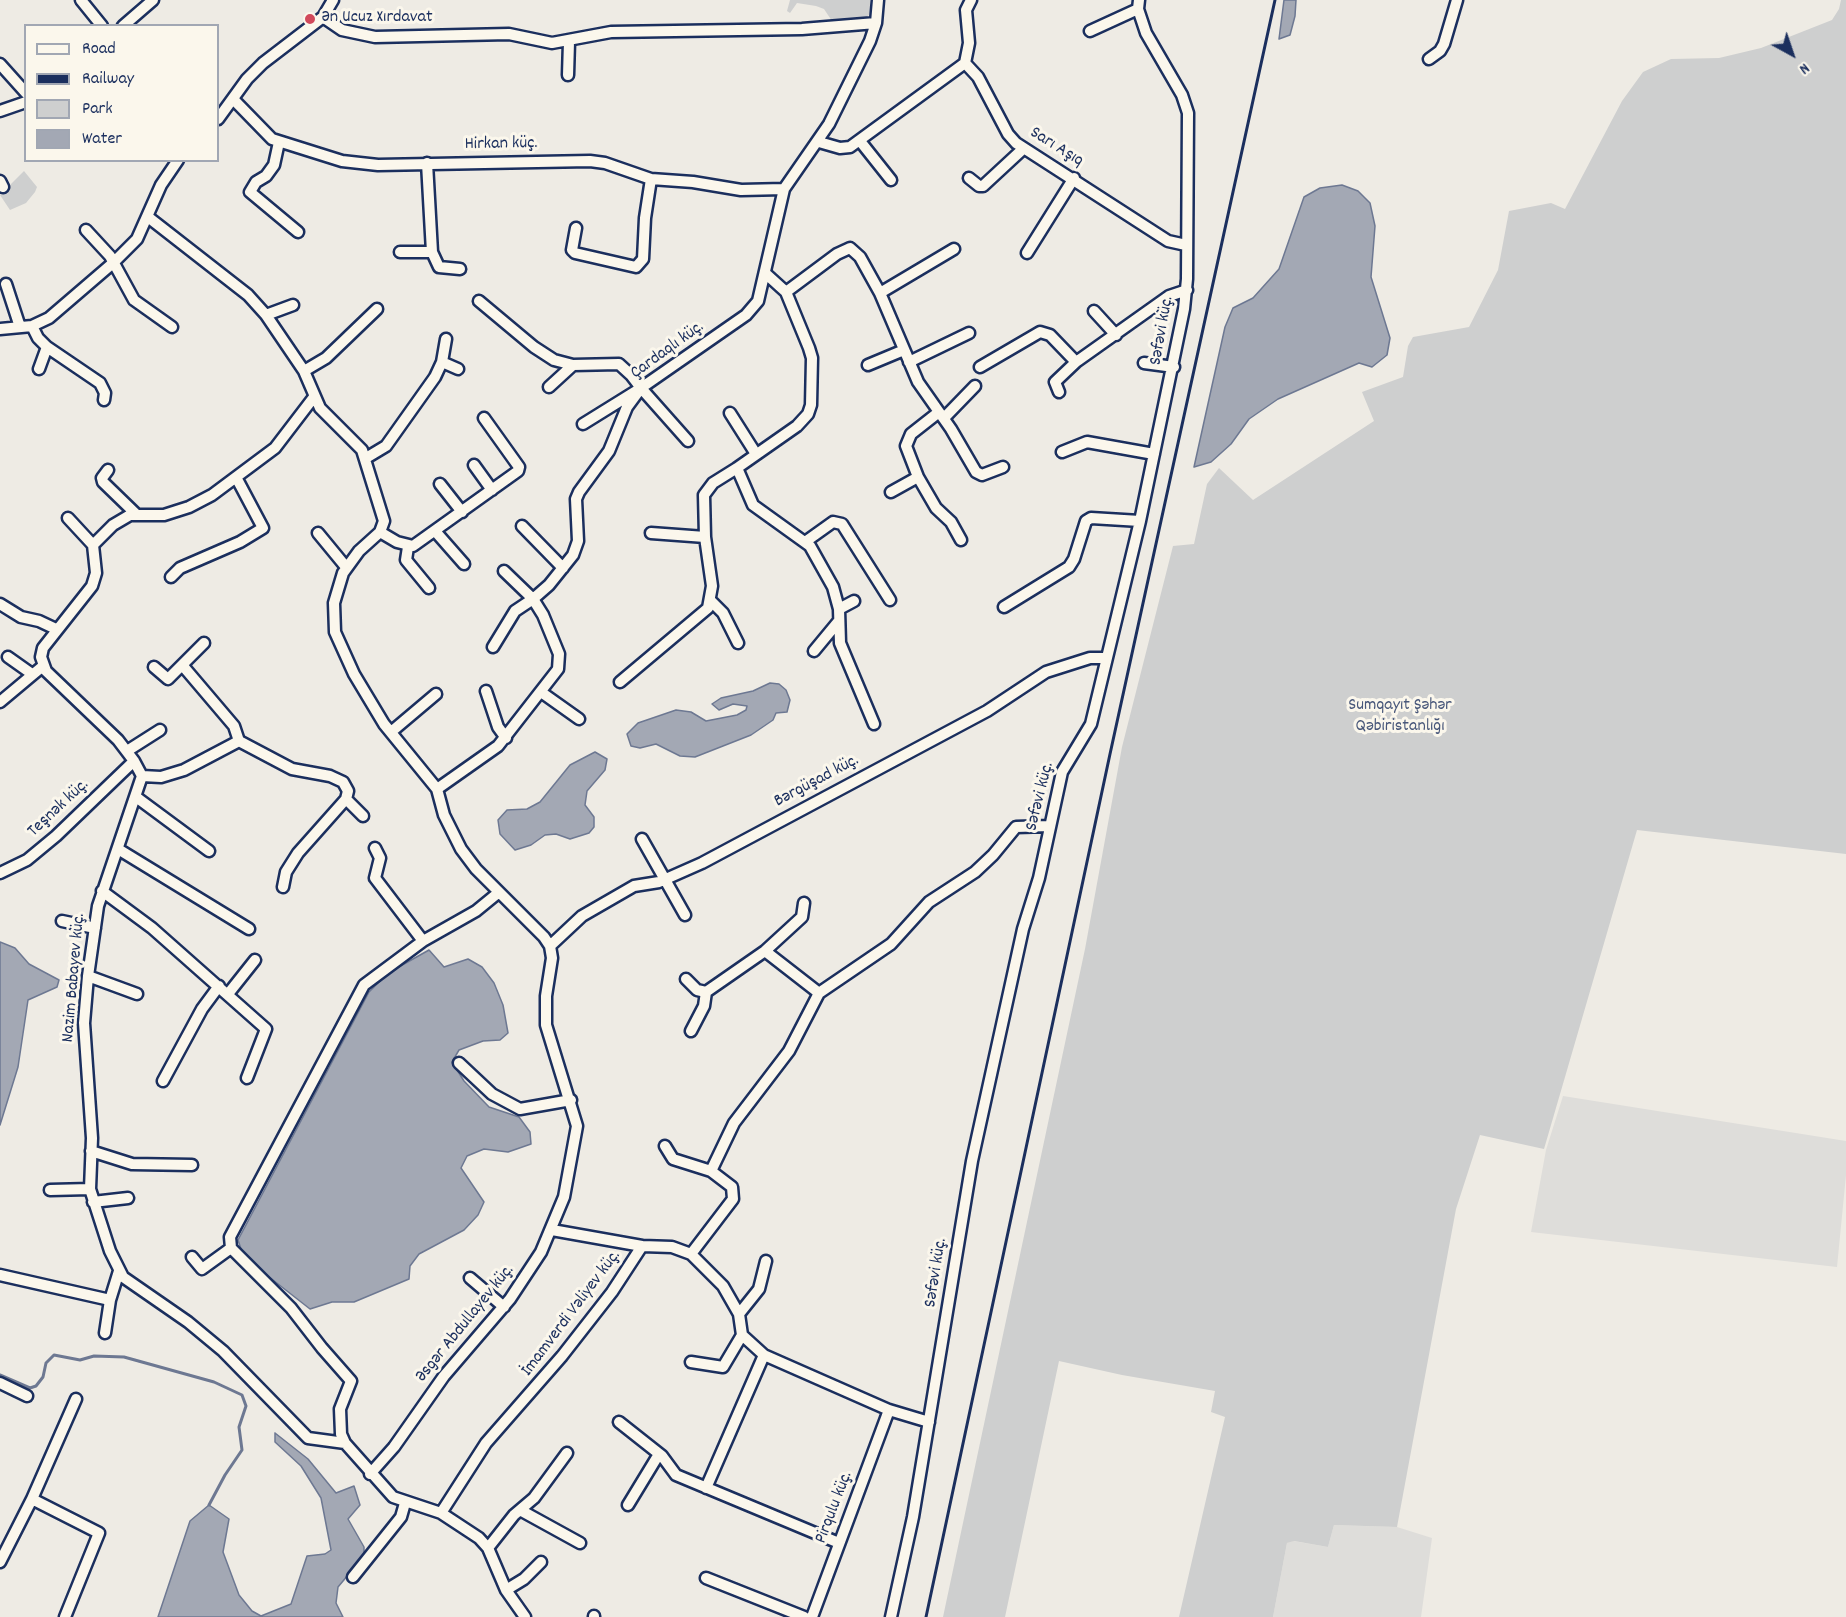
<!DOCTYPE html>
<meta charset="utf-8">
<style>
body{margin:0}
#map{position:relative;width:1846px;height:1617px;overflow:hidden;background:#eeebe4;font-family:Dekko,sans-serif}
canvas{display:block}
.legend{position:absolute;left:24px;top:24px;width:195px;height:138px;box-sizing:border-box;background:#fbf7ec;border:2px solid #a1a7b3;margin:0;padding:8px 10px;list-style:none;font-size:18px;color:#1b2f5e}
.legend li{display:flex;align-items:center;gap:12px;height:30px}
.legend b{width:30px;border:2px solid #a1a7b3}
.north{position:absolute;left:1762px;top:24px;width:60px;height:60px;-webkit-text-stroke:4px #fbf7ec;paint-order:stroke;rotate:140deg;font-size:16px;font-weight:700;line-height:24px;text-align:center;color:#1b2f5e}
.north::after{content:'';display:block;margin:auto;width:21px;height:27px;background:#1b2f5e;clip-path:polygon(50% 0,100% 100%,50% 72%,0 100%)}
</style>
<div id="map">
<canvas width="1846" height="1617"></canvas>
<ul class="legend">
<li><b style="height:8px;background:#fbf7ec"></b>Road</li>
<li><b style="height:8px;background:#1b2f5e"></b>Railway</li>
<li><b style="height:16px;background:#cecfcf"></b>Park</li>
<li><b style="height:16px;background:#a3a8b4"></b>Water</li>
</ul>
<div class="north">N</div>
</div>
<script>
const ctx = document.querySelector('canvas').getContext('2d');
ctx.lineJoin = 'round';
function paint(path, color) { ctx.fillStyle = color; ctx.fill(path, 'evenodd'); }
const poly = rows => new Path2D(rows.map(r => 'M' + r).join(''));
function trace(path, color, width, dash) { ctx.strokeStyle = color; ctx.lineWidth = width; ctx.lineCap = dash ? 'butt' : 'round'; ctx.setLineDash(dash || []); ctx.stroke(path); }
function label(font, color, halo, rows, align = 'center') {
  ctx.font = font + ' Dekko,sans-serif'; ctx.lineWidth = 6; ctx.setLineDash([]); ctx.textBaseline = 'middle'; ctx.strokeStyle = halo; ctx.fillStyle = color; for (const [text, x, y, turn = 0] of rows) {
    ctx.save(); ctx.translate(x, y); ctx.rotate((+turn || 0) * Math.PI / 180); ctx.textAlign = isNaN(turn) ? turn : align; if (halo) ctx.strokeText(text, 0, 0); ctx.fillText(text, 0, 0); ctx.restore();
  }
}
const built = poly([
 [1563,1096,1846,1141,1846,1175,1837,1267,1531,1232,1546,1150],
 [1334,1525,1397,1527,1432,1538,1421,1617,1273,1617,1287,1543,1293,1541,1328,1547]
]);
const green = poly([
 [790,0,870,0,870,13,866,19,832,21,824,9,816,6,797,3,790,13,787,11],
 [1841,0,1846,0,1846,854,1637,830,1544,1149,1480,1135,1456,1209,1397,1527,1334,1525,1328,1547,1294,1541,1287,1543,1273,1617,1179,1617,1225,1417,1211,1412,1215,1391,1122,1375,1059,1361,1005,1617,943,1617,1085,949,1122,747,1173,546,1194,544,1207,484,1219,468,1253,500,1374,421,1362,392,1403,377,1408,346,1413,337,1469,327,1498,270,1509,211,1551,203,1565,209,1622,101,1643,72,1671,59,1719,58,1761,48,1832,20,1839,9],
 [24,171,37,187,35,192,26,203,10,210,0,195]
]);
const water = poly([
 [1284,0,1296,0,1295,16,1290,35,1279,39,1284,0],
 [1342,185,1358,191,1370,203,1375,226,1371,277,1390,338,1387,355,1372,367,1359,363,1278,399,1249,419,1231,444,1211,462,1194,467,1225,327,1233,308,1253,298,1279,269,1304,197,1320,188,1342,185],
 [770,683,779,684,786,690,790,700,787,712,776,713,773,720,751,735,695,757,680,756,656,744,640,748,631,746,627,734,638,723,676,710,691,712,706,721,737,715,746,710,747,706,733,704,719,710,712,704,721,698,753,691,770,683],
 [595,752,607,759,605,770,587,791,585,805,594,817,594,827,589,833,570,839,556,834,545,835,531,845,515,850,500,834,498,820,507,810,527,809,540,802,570,765,595,752],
 [0,942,15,948,29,964,59,980,57,987,28,1000,18,1067,0,1125,0,942],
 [429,950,444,967,468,959,482,967,494,983,503,1005,508,1033,500,1040,483,1041,459,1050,452,1062,464,1081,489,1107,519,1117,530,1132,531,1144,508,1152,484,1149,467,1156,461,1168,484,1202,478,1215,464,1230,419,1254,410,1266,409,1279,354,1302,332,1302,310,1309,264,1273,242,1252,238,1240,369,992,388,973,429,950],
 [275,1433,308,1459,336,1493,354,1486,360,1505,348,1519,364,1547,364,1556,338,1587,336,1603,343,1617,158,1617,190,1521,209,1505,229,1519,223,1552,239,1595,252,1611,261,1616,291,1604,307,1556,325,1554,331,1550,321,1498,301,1466,275,1442,275,1433]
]);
const stream = poly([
 [0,1375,30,1388,36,1386,43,1377,46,1363,54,1355,80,1360,94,1356,124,1357,214,1382,242,1395,246,1406,239,1427,242,1450,225,1475,209,1505]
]);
const minor = poly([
 [81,0,102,26],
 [971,0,966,10,969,43,965,63,978,77,1008,134,1016,143,1168,241,1186,245],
 [323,17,342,30,375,37,509,34,552,43,611,32,802,29,876,23],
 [123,26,153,0],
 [1090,31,1138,9],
 [1429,59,1440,51,1444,44,1457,0],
 [0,64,26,93],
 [568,75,569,42],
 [234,100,272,139,342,161,378,165,590,161,605,163,651,179,693,182,741,190,784,189],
 [0,111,26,102],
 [218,119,247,79,263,63,323,17,333,0],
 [860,141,891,180],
 [279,142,274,165,266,176,256,182,250,192,298,232],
 [819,142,840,148,850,147,965,63],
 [427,163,432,252,439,267,460,269],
 [969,178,979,186,983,186,1024,148],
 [0,181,3,187],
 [148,217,248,295,266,315,304,371,320,408,362,450,384,521,380,532,359,551,343,573,334,603,335,632,354,674,384,724,437,789,444,815,461,849,476,869,544,937,550,946,552,958,546,996,546,1025,577,1126,564,1197,541,1252,510,1299,444,1376,394,1447,370,1474],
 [576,228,572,250,575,253,636,267,643,259,645,218,651,179],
 [86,230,110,256,134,300,172,327],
 [954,249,880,293,918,382,951,429,976,472,982,475,1003,467],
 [400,252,432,252],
 [1027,253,1074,178],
 [765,273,786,292,809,348,812,358,811,405,808,414,797,426,737,468,753,505,810,546,833,587,839,609,840,643,874,724],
 [6,284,20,327],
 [786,292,837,254,850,248,860,257,880,293],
 [479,301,534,347,554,360,573,365,619,364,631,375,641,388,583,424],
 [1094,311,1116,335],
 [266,315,293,305],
 [32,326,38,338,47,347,100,383,105,393,104,400],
 [0,329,32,326,49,318,113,263,137,239,161,185,178,160],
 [442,362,458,369],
 [909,362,969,333],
 [1144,363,1174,367],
 [868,365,904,350],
 [980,367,1040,332,1050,335,1076,362],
 [39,369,47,347],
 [304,371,326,358,377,309],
 [549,387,573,365],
 [641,388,688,441],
 [1059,392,1055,382,1076,362,1169,296,1187,290],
 [314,397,275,448,212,495,189,507,164,515,130,515,113,525,93,545,96,573,92,586,43,648,41,657,46,671,118,740,134,761,142,776,98,906,88,976,84,1023,92,1138,90,1189,110,1251,123,1277,188,1322,223,1351,308,1438,345,1443,393,1497,441,1513,479,1538,488,1548,506,1590,525,1617],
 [939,412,911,434,906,446,918,477,936,508,951,522,961,540],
 [730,413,756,454],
 [944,418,975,386],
 [1062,452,1087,442,1154,454],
 [366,458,386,446,435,377,442,362,446,339],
 [474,465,492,490],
 [108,470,102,478,103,482,137,515],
 [440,484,462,512],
 [891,492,918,477],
 [68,518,93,545],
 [522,526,563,568],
 [435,531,464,564],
 [380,532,397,542,413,546,518,471,519,467,484,418],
 [318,533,346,567],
 [651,533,705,537],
 [805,542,833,522,842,524,890,600],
 [408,547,406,560,429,588],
 [171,577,180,568,240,542,263,528,237,479],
 [711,601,723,613,738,643],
 [0,604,21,617,39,621,56,629],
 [1004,607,1069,567,1074,559,1086,521,1091,518,1140,521],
 [839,609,854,601],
 [493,647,515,611,533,599,504,571],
 [814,651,838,622],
 [8,657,32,674],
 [183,666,234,726,239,741],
 [154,667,168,679,204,643],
 [620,682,708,608,712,586,705,537,704,495,713,483,737,468],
 [486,691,498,727,506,738],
 [541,692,579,719],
 [0,702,43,666],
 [391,732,436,694],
 [127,751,160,730],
 [142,776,161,777,184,770,239,741,292,769,330,776,343,782,348,791,346,799,298,853,286,872,283,887],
 [437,789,498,746,558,669,559,654,543,615,533,599,549,585,573,555,578,541,576,499,579,492,609,451,627,407,641,388,746,315,758,301,784,189,829,124,870,41,876,23,878,0],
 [136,797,209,851],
 [346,799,363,816],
 [642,839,685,915],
 [375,848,380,858,375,878,423,941],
 [118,849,249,929],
 [0,873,27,860,56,836,134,761],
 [102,891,152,928,266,1029,247,1078],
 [62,921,95,928],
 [550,946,582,916,634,886,659,882,702,863,987,711,1046,672,1090,658,1106,658],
 [765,951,802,917,804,903],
 [88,976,137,994],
 [686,979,697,990,706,992,765,951,819,993,789,1051,734,1123,711,1171,732,1187,733,1199,691,1254],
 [819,993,891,944,929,902,975,872,993,855,1016,827,1050,826],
 [228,994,255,960],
 [691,1031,704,1006,706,992],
 [459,1063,492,1094,520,1109,571,1100],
 [163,1081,202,1009,219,986],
 [665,1146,673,1159,711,1171],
 [91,1151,132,1164,192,1165],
 [50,1190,90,1189],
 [93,1202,128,1198],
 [552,1230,642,1246],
 [192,1257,202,1269,231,1248],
 [0,1275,110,1300,119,1271],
 [470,1278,504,1307],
 [739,1314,759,1289,766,1261],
 [105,1333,110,1300],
 [691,1362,723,1367,742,1335],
 [0,1383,27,1396],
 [619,1422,662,1456,676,1475,839,1543],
 [345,1443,341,1434,340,1409,351,1381,322,1348,291,1308,231,1248,230,1237,364,985,423,941,476,911,498,893],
 [706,1488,764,1355],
 [32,1499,99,1533,65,1617],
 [628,1505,659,1454],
 [520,1510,580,1543],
 [441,1513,486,1443,562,1356,612,1292,642,1246,672,1247,691,1254,723,1286,739,1314,742,1335,764,1355,889,1410,929,1422],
 [488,1548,514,1515,534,1498,567,1453],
 [0,1562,32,1499,76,1399],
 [353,1577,401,1517,405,1503],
 [706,1578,804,1617],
 [506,1590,524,1579,541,1562],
 [594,1617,594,1616],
 [812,1617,889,1410],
 [891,1617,913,1517,972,1161,1023,929,1039,878,1062,772,1091,724,1140,521,1184,309,1187,279,1188,113,1182,95,1146,33,1138,9,1139,0]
]);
const rail = poly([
 [926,1617,1110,754,1275,0]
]);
const markers = [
 [310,19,6,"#d1495b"]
];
const poiNames = [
 ["Ən Ucuz Xırdavat",322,19]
];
const streetNames = [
 ["Hirkan küç.",501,145,-1],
 ["Sarı Aşıq",1056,148,32],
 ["Səfəvi küç.",1163,331,-80],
 ["Çardaqlı küç.",668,351,-36],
 ["Bərgüşad küç.",817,782,-28],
 ["Səfəvi küç.",1041,797,-76],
 ["Teşnək küç.",59,809,-43],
 ["Nazim Babayev küç.",75,978,-85],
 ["Səfəvi küç.",937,1273,-81],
 ["İmamverdi Vəliyev küç.",572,1314,-53],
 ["Əsgər Abdullayev küç.",466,1324,-51],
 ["Pirqulu küç.",835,1508,-69]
];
const parkNames = [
 ["Sumqayıt Şəhər",1400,707],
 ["Qəbiristanlığı",1400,728]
];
paint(built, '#deddda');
paint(green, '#cecfcf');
paint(water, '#a3a8b4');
trace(water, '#6d7892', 1.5);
trace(stream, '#6d7892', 3);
trace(minor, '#1b2f5e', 15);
trace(minor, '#fbf7ec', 10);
trace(rail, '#1b2f5e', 3);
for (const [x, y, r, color] of markers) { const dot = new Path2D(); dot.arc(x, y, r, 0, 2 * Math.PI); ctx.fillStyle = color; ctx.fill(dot); trace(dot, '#fbf7ec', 2); }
label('18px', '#1b2f5e', '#fbf7ec', poiNames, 'left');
label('18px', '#1b2f5e', '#fbf7ec', streetNames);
label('18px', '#48577a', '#fbf7ec', parkNames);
</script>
